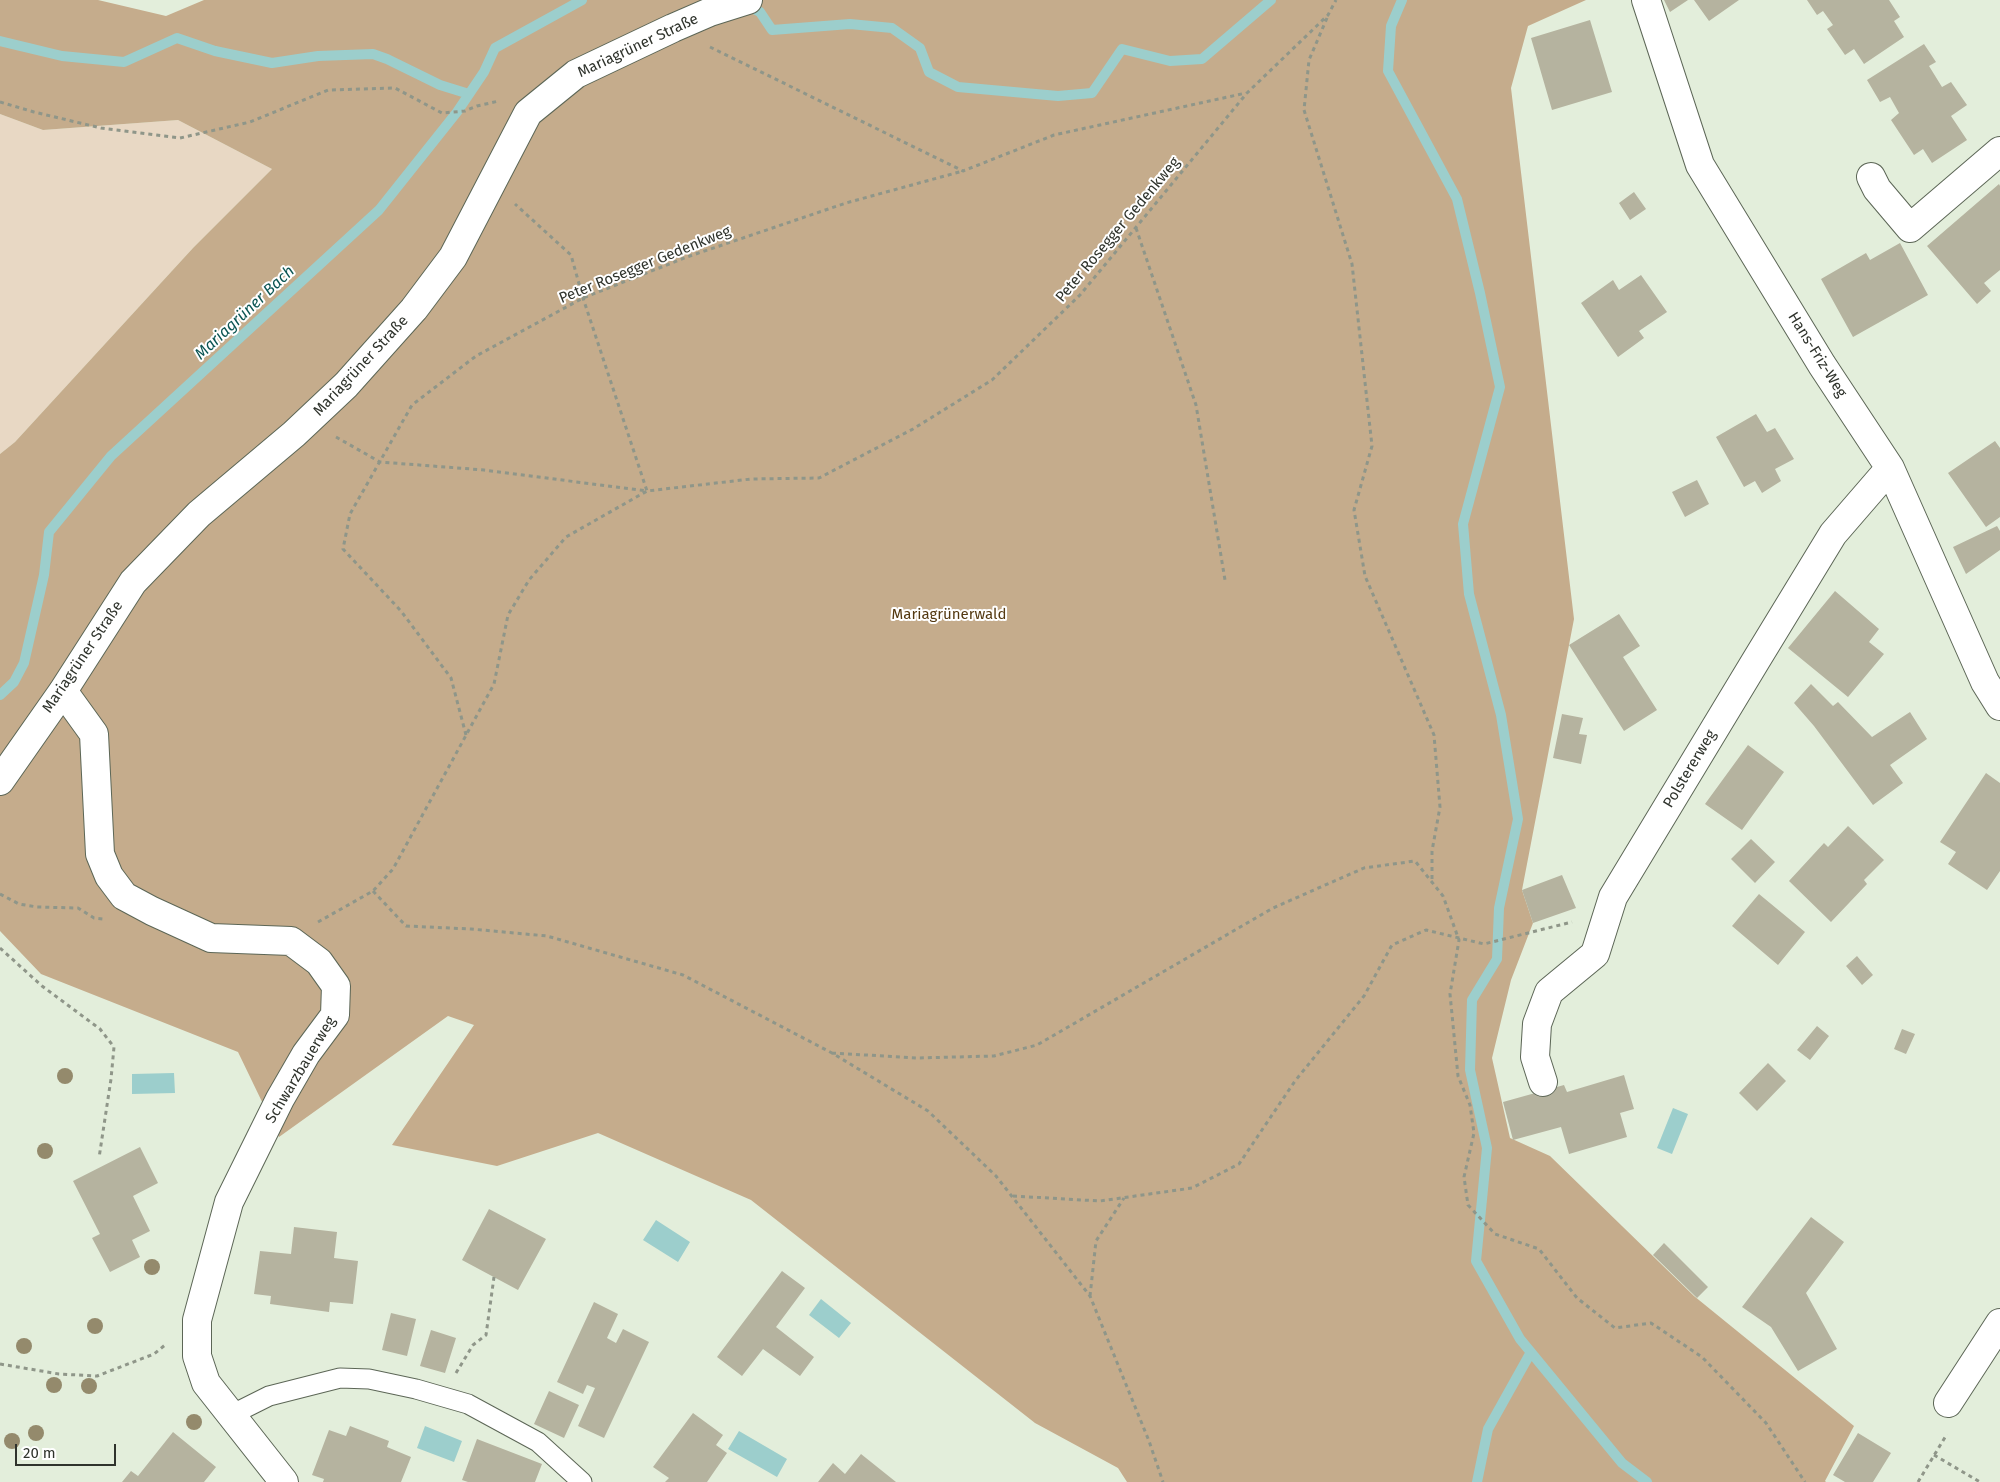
<!DOCTYPE html>
<meta charset="utf-8">
<style>
body{margin:0}
#map{position:relative;width:2000px;height:1482px;overflow:hidden;background:#e3eedb;font-family:"Fira Sans",sans-serif}
canvas{display:block}
.scale{position:absolute;left:15px;top:1444px;width:101px;height:22px;box-sizing:border-box;border:2px solid #2f332c;border-top:0;padding-left:6px;font-size:15px;line-height:18px;white-space:nowrap;color:#2f332c;-webkit-text-stroke:4px #fff;paint-order:stroke}
</style>
<div id="map">
<canvas width="2000" height="1482"></canvas>
<div class="scale">20 m</div>
</div>
<script>
const ctx = document.querySelector('canvas').getContext('2d');
ctx.lineJoin = 'round';
function paint(path, color) { ctx.fillStyle = color; ctx.fill(path, 'evenodd'); }
const poly = rows => new Path2D(rows.map(r => 'M' + r).join(''));
function trace(path, color, width, dash) { ctx.strokeStyle = color; ctx.lineWidth = width; ctx.lineCap = dash ? 'butt' : 'round'; ctx.setLineDash(dash || []); ctx.stroke(path); }
function label(font, color, halo, rows, align = 'center') {
  ctx.font = font + ' "Fira Sans",sans-serif'; ctx.lineWidth = 4; ctx.setLineDash([]); ctx.textBaseline = 'middle'; ctx.strokeStyle = halo; ctx.fillStyle = color; for (const [text, x, y, turn = 0] of rows) {
    ctx.save(); ctx.translate(x, y); ctx.rotate((+turn || 0) * Math.PI / 180); ctx.textAlign = isNaN(turn) ? turn : align; if (halo) ctx.strokeText(text, 0, 0); ctx.fillText(text, 0, 0); ctx.restore();
  }
}
const green = poly([
 [0,114,43,130,178,120,272,169,193,248,15,442,0,454]
]);
const forest = poly([
 [0,0,98,0,166,16,204,0,1586,0,1528,26,1511,88,1574,619,1522,890,1533,923,1511,980,1492,1058,1510,1138,1550,1156,1694,1296,1854,1426,1825,1481,1826,1482,1127,1482,1118,1468,1035,1423,751,1200,598,1133,497,1166,392,1145,474,1025,448,1016,279,1137,238,1052,41,974,0,931,0,454,15,442,193,248,272,169,178,120,43,130,0,114]
]);
const water = poly([
 [174,1073,175,1093,132,1094,132,1074],
 [1673,1108,1688,1114,1672,1154,1657,1148],
 [656,1220,690,1242,678,1262,643,1240],
 [821,1299,851,1323,839,1338,809,1315],
 [425,1426,462,1441,454,1462,417,1448],
 [739,1431,787,1459,777,1477,728,1449]
]);
const stream = poly([
 [1402,0,1391,26,1388,71,1457,199,1480,293,1500,387,1463,524,1469,594,1501,715,1518,819,1499,908,1497,959,1472,1000,1470,1070,1487,1148,1476,1261,1520,1339,1622,1463,1647,1482],
 [746,5,760,12,772,30,850,24,892,28,920,48,929,72,958,87,1058,96,1092,93,1122,49,1170,61,1202,59,1271,0],
 [0,41,62,56,124,62,177,38,215,51,272,63,318,56,373,54,387,59,440,85,469,94],
 [0,695,14,682,24,663,44,575,49,532,111,456,379,210,457,112,484,72,495,48,582,0],
 [1477,1482,1488,1429,1531,1352]
]);
const building = poly([
 [1664,0,1688,0,1670,12],
 [1694,0,1739,0,1709,21],
 [1807,0,1889,0,1900,17,1894,21,1904,37,1864,64,1854,49,1845,55,1827,29,1833,25,1823,11,1817,15],
 [1590,20,1612,92,1552,110,1531,38],
 [1924,44,1936,62,1929,66,1942,87,1951,82,1967,105,1951,116,1967,140,1932,163,1923,149,1914,155,1891,120,1899,113,1890,97,1880,102,1867,80],
 [1999,184,2000,186,2000,270,1984,283,1991,291,1977,304,1927,246],
 [1634,192,1646,209,1630,220,1619,203],
 [1900,243,1928,295,1853,337,1821,279,1866,253,1870,260],
 [1641,275,1667,312,1639,331,1644,338,1618,357,1581,303,1613,280,1619,290],
 [1756,414,1767,432,1775,428,1794,459,1775,469,1781,481,1762,493,1755,481,1744,487,1716,437],
 [1995,441,2000,448,2000,517,1986,527,1948,473],
 [1697,480,1709,504,1685,517,1672,492],
 [1997,526,2000,531,2000,550,1966,574,1953,547],
 [1835,591,1879,629,1869,642,1884,654,1848,697,1788,648],
 [1619,614,1640,646,1623,657,1657,710,1624,731,1569,645],
 [1811,684,1833,706,1838,702,1872,737,1910,712,1927,739,1890,765,1903,783,1873,805,1814,726,1794,703],
 [1562,714,1583,718,1579,734,1587,735,1581,764,1553,758],
 [1748,745,1784,772,1742,830,1705,804],
 [1986,773,2000,783,2000,871,1987,890,1948,864,1956,852,1940,842],
 [1848,826,1884,860,1864,880,1867,884,1831,922,1789,881,1824,843,1828,847],
 [1751,839,1775,862,1755,883,1731,859],
 [1562,875,1576,908,1533,923,1522,890],
 [1759,894,1805,932,1778,965,1732,926],
 [1857,956,1873,975,1862,985,1846,966],
 [1817,1026,1829,1036,1810,1060,1797,1050],
 [1902,1029,1915,1034,1906,1054,1894,1049],
 [1768,1063,1786,1081,1757,1111,1739,1093],
 [1624,1075,1634,1109,1620,1113,1627,1137,1569,1154,1561,1127,1513,1140,1503,1102,1564,1085,1567,1092],
 [140,1147,158,1183,133,1196,150,1231,132,1240,140,1257,110,1272,92,1238,100,1234,73,1181],
 [489,1209,546,1239,518,1290,462,1260],
 [1811,1217,1844,1242,1806,1293,1837,1349,1798,1371,1771,1327,1742,1307],
 [294,1227,337,1232,334,1258,358,1261,353,1304,330,1302,329,1312,270,1304,271,1296,254,1294,260,1251,291,1254],
 [1664,1243,1708,1287,1697,1298,1653,1255],
 [782,1271,805,1288,776,1327,814,1357,800,1376,763,1349,742,1376,717,1357],
 [594,1302,618,1314,607,1338,616,1343,623,1329,649,1342,604,1438,578,1426,595,1388,587,1385,583,1394,557,1382],
 [391,1313,416,1319,407,1356,382,1350],
 [431,1330,456,1338,445,1373,420,1366],
 [549,1391,579,1405,564,1438,534,1424],
 [693,1413,723,1435,716,1445,727,1453,707,1482,665,1482,669,1478,653,1467],
 [350,1426,389,1441,387,1447,411,1457,401,1482,323,1482,324,1479,312,1475,329,1430,346,1436],
 [173,1432,216,1467,204,1482,122,1482,131,1471,138,1476],
 [1858,1433,1891,1453,1873,1482,1845,1482,1833,1475],
 [477,1439,542,1464,535,1482,468,1482,462,1480],
 [861,1454,896,1482,818,1482,833,1463,845,1474]
]);
const path = poly([
 [1327,18,1309,60,1304,110,1352,264,1372,446,1354,510,1365,576,1434,735,1440,807,1432,851,1432,881],
 [710,47,963,171,1054,135,1246,93],
 [0,102,34,112,101,128,180,138,250,122,328,90,395,88,442,113,465,111,477,106,499,101],
 [1136,228,1196,405,1225,580],
 [336,437,380,462,484,470,647,491,583,298,571,255,515,204],
 [466,735,451,678,401,611,343,549,350,514,412,405,476,356,583,298,687,257,846,203,963,171],
 [373,891,406,926,471,929,547,936,683,975,832,1053,928,1111,996,1176,1090,1296,1149,1441,1163,1482],
 [0,894,19,904,37,907,78,908,94,918,103,919],
 [318,922,373,891,393,869,494,684,508,615,529,580,566,537,647,491,751,479,819,478,913,429,992,380,1080,295,1247,93,1328,15,1336,0],
 [0,948,42,986,100,1029,114,1047,111,1079,99,1158],
 [832,1053,917,1058,994,1056,1037,1045,1273,908,1364,868,1415,861,1443,896,1459,940,1450,994,1458,1076,1470,1105,1474,1133,1464,1177,1468,1205,1495,1234,1539,1249,1577,1298,1615,1328,1651,1323,1702,1357,1766,1423,1805,1482],
 [1013,1196,1100,1201,1192,1188,1239,1164,1295,1081,1364,996,1392,945,1426,930,1484,944,1572,922],
 [1090,1296,1096,1241,1124,1198],
 [0,1364,59,1374,97,1376,154,1354,165,1345],
 [456,1373,473,1345,486,1335,494,1277],
 [1934,1455,1980,1482],
 [1918,1482,1947,1434]
]);
const lane = poly([
 [231,1415,269,1396,340,1378,369,1379,416,1389,468,1404,538,1442,582,1482]
]);
const street = poly([
 [1646,0,1700,165,1822,365,1890,468,1985,682,2000,706],
 [1871,177,1877,189,1910,228,2000,151],
 [63,691,94,734,100,854,109,876,124,896,152,911,211,938,291,941,319,962,336,986,335,1015,306,1054,280,1099,229,1202,197,1320,197,1356,206,1383,284,1482],
 [0,781,63,691,133,582,199,514,294,434,346,385,414,309,453,257,528,113,576,74,673,28,710,12,748,0],
 [1543,1082,1535,1057,1537,1024,1549,992,1595,954,1613,897,1755,662,1833,534,1890,468],
 [1948,1403,2000,1323]
]);
const trees = [
 [65,1076],
 [45,1151],
 [152,1267],
 [95,1326],
 [24,1346],
 [54,1385],
 [89,1386],
 [194,1422],
 [36,1433],
 [12,1441]
];
const streetNames = [
 ["Mariagrüner Straße",638,46,-25],
 ["Peter Rosegger Gedenkweg",1118,230,-50],
 ["Peter Rosegger Gedenkweg",645,265,-22],
 ["Hans-Friz-Weg",1817,355,58],
 ["Mariagrüner Straße",361,366,-47],
 ["Mariagrüner Straße",83,657,-56],
 ["Polstererweg",1690,769,-59],
 ["Schwarzbauerweg",301,1070,-59]
];
const parkNames = [
 ["Mariagrünerwald",949,615]
];
const waterNames = [
 ["Mariagrüner Bach",245,313,-43]
];
paint(green, '#e8d8c4');
paint(forest, '#c5ac8c');
paint(water, '#9ccecc');
trace(stream, '#9ccecc', 10);
paint(building, '#b5b39f');
trace(lane, '#5c6656', 21);
trace(street, '#5c6656', 30);
trace(path, '#8f9689', 3, [4, 4]);
trace(lane, '#fff', 19);
trace(street, '#fff', 28);
ctx.fillStyle = '#948a6c';
for (const [x, y] of trees) { ctx.beginPath(); ctx.arc(x, y, 8, 0, 2 * Math.PI); ctx.fill(); }
label('15px', '#2f332c', '#fff', streetNames);
label('15px', '#543911', '#fff', parkNames);
label('italic 16px', '#0b5553', '#fff', waterNames);
</script>
